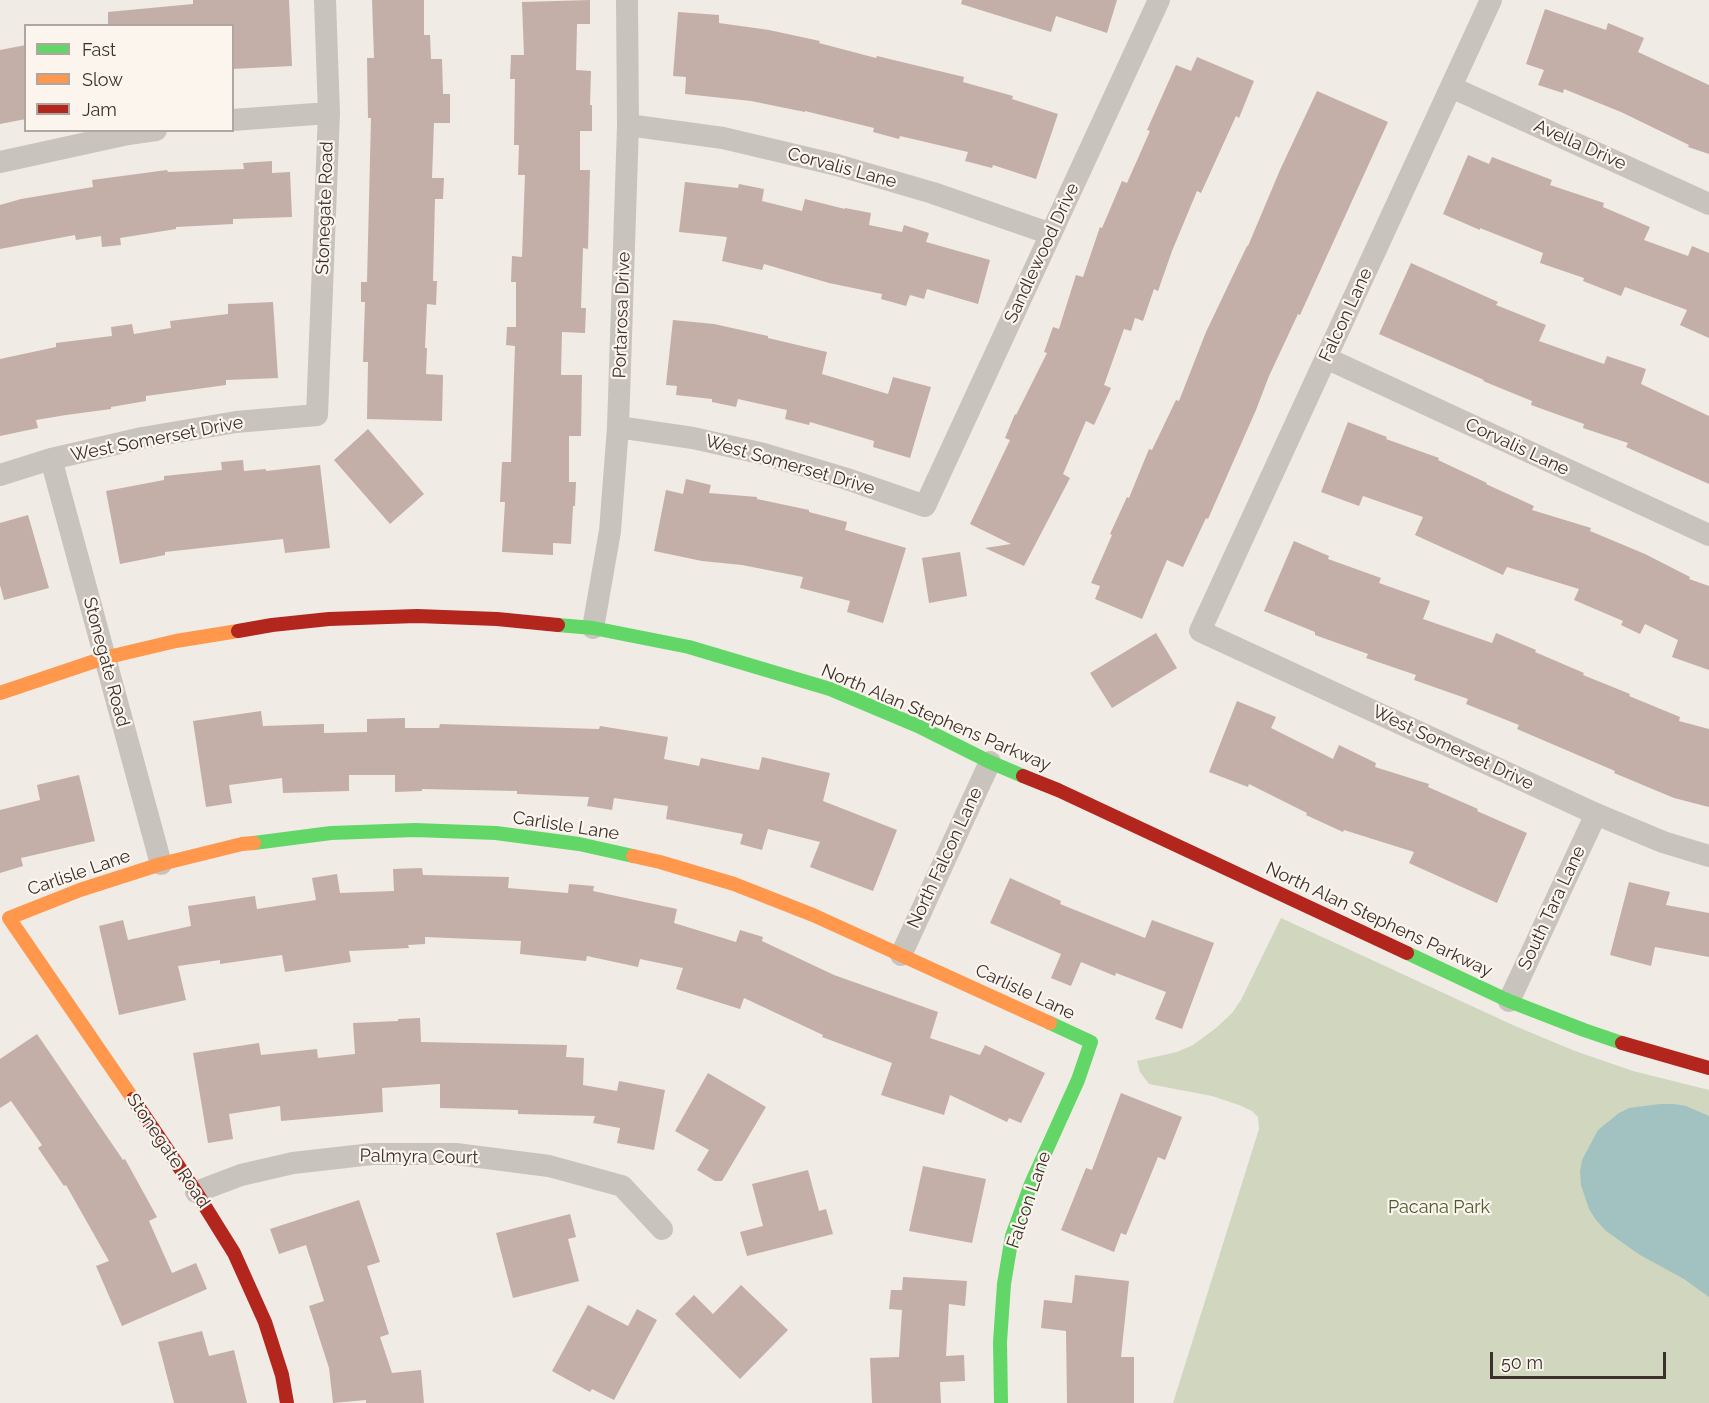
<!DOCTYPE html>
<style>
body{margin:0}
#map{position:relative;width:1709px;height:1403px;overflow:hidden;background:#f0ebe5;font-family:Raleway,sans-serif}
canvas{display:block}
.legend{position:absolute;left:24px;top:24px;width:210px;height:108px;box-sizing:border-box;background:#fbf5ee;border:2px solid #aea6a0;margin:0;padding:8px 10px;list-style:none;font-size:18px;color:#3b302b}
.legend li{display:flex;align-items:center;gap:12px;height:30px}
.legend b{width:30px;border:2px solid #aea6a0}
.scale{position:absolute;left:1490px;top:1352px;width:176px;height:27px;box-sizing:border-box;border:3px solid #3b302b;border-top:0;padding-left:8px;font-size:18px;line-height:21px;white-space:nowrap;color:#3b302b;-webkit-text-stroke:4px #fbf5ee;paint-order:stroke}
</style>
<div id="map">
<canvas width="1709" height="1403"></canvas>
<ul class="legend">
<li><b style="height:8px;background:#63d668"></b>Fast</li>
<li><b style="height:8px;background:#ff974d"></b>Slow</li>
<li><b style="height:8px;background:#b3261e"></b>Jam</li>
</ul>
<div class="scale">50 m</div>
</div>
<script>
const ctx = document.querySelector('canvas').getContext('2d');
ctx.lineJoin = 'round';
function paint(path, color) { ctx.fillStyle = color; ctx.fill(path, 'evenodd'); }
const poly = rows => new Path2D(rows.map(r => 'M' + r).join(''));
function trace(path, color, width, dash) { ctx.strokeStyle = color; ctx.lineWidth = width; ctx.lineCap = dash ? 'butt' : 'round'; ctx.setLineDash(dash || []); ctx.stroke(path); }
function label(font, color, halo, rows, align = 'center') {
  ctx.font = font + ' Raleway,sans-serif'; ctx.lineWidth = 4.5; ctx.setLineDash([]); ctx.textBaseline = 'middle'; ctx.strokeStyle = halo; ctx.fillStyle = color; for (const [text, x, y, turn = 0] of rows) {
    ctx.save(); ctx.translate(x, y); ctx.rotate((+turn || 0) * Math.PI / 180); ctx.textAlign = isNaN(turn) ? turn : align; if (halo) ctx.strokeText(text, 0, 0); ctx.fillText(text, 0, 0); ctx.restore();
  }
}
const green = poly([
 [1281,918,1515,1026,1575,1051,1633,1071,1709,1090,1709,1403,1173,1403,1259,1129,1258,1117,1252,1111,1239,1105,1212,1096,1149,1084,1140,1072,1137,1061,1177,1052,1193,1045,1216,1028,1232,1013,1241,1000]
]);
const water = poly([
 [1660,1104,1674,1104,1686,1106,1709,1116,1709,1297,1684,1279,1640,1255,1606,1231,1596,1220,1589,1209,1581,1185,1580,1171,1582,1160,1598,1130,1619,1113,1629,1108]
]);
const building = poly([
 [193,0,289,0,292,66,232,69,232,26,108,26,108,12,193,4],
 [372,0,424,0,424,35,430,35,431,59,442,59,443,94,450,94,450,123,434,123,432,178,444,178,443,199,435,199,433,281,437,281,436,305,427,304,425,348,427,348,426,374,443,375,442,421,367,419,368,362,363,362,365,302,361,302,361,282,367,282,371,118,368,118,367,58,374,58],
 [590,0,590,24,577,24,576,70,591,71,590,105,592,105,592,131,580,131,580,170,590,170,588,249,583,248,581,308,586,308,585,333,562,332,561,375,582,375,581,436,569,436,569,482,576,482,575,506,573,506,571,544,553,543,553,555,502,552,505,502,500,502,502,462,511,462,515,346,506,345,507,327,516,327,516,282,511,282,512,256,522,257,525,175,518,175,519,145,514,145,515,79,510,79,511,55,524,55,522,2],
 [962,0,1117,0,1107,33,1056,16,1051,32,961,4],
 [1545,9,1606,30,1608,23,1644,38,1638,52,1709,85,1709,154,1688,147,1689,145,1621,112,1564,89,1563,93,1538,85,1544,70,1526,64],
 [678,12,719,15,719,23,769,30,820,41,819,43,876,58,877,56,964,77,963,82,1013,96,1012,99,1058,114,1036,179,993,165,992,168,965,161,968,152,900,136,899,139,873,132,874,128,805,111,805,112,751,101,685,94,686,77,673,76],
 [26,45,26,119,0,124,0,50],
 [1197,57,1254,81,1239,118,1236,116,1201,193,1197,191,1172,251,1158,291,1154,289,1143,321,1135,318,1131,331,1124,329,1104,385,1111,388,1094,425,1086,421,1063,474,1070,478,1024,566,985,548,1011,544,970,524,1010,440,1005,438,1015,414,1016,415,1047,353,1044,352,1053,327,1059,329,1076,275,1083,277,1100,227,1102,228,1122,181,1127,183,1150,131,1147,130,1176,65,1191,71],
 [1317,91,1388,122,1300,315,1298,314,1269,376,1256,410,1208,519,1206,518,1183,567,1167,560,1142,619,1095,599,1100,586,1091,583,1112,535,1110,534,1127,497,1129,498,1149,449,1152,450,1176,400,1179,401,1206,332,1247,246,1248,246,1280,170],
 [1468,155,1489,164,1492,157,1552,180,1550,185,1604,203,1603,207,1650,227,1644,240,1688,256,1692,246,1709,253,1709,338,1680,325,1687,310,1625,287,1621,296,1583,281,1584,278,1540,263,1543,253,1480,228,1480,230,1443,214],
 [272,161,272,173,290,172,292,217,233,219,233,224,176,227,176,229,120,238,121,245,102,247,101,236,76,240,75,235,0,249,0,205,21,199,93,187,92,180,167,170,168,172,244,169,243,163],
 [685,182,738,188,739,184,764,189,762,201,802,211,805,199,845,209,845,208,871,213,869,225,902,232,904,225,929,233,926,242,990,260,978,304,927,289,924,299,910,295,906,306,881,299,882,294,829,283,764,264,762,270,722,261,727,237,679,232],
 [1411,263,1498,302,1496,305,1546,325,1539,341,1604,364,1607,356,1646,369,1641,384,1709,416,1709,484,1626,447,1628,443,1583,428,1584,424,1531,405,1532,401,1483,381,1484,380,1379,334],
 [273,302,278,378,226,380,226,385,146,396,146,401,111,407,111,409,66,415,36,420,38,428,0,436,0,359,56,347,56,343,112,336,111,327,132,324,134,334,171,328,170,321,228,314,228,304],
 [673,320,714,324,768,336,768,338,827,352,822,374,888,394,893,377,931,387,910,458,873,447,874,441,810,422,809,425,785,419,787,410,738,399,736,407,712,402,712,399,676,395,677,386,666,385],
 [1348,422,1387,437,1386,439,1439,458,1438,460,1487,483,1486,484,1534,506,1532,510,1591,528,1590,531,1645,554,1690,577,1689,579,1709,586,1709,670,1672,657,1678,640,1645,624,1640,634,1621,625,1623,621,1574,600,1579,589,1507,567,1503,575,1415,535,1423,517,1363,496,1359,506,1321,492],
 [368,429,424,494,390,524,334,460],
 [243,460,244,471,266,469,266,471,320,465,330,548,285,553,283,539,165,552,165,555,120,564,106,491,164,480,164,476,222,470,221,462],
 [686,479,711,485,709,493,757,497,757,499,809,510,809,512,847,522,845,530,906,548,883,623,847,612,850,601,800,588,803,577,742,565,702,561,654,551,666,490,683,494],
 [28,515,49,588,4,600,0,585,0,523],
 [1294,541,1329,556,1328,559,1381,578,1379,583,1430,601,1423,619,1492,643,1496,633,1536,650,1535,652,1584,673,1583,675,1630,694,1629,696,1680,717,1679,721,1709,729,1709,807,1674,798,1614,773,1615,771,1517,729,1519,725,1466,704,1468,699,1414,680,1416,675,1366,658,1368,654,1315,635,1315,632,1264,611],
 [960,552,967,596,929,603,922,558],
 [1156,633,1177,668,1112,708,1090,673],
 [1237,701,1276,717,1271,728,1333,759,1339,745,1376,763,1375,767,1429,784,1428,787,1478,809,1477,811,1527,833,1497,903,1409,863,1414,852,1344,830,1343,832,1306,815,1307,813,1249,784,1248,787,1209,772],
 [261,711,263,726,324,724,324,733,367,732,367,719,405,718,405,728,439,728,440,724,599,729,600,726,668,737,664,759,699,766,701,758,759,770,762,757,830,773,823,801,897,830,873,891,810,867,820,842,768,829,762,850,740,844,743,834,666,819,668,806,614,798,612,810,587,806,589,797,517,794,517,791,422,789,422,791,395,792,395,775,349,775,349,791,283,793,282,778,229,785,232,803,206,807,193,721],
 [79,775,95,841,21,858,23,866,0,873,0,810,40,800,37,785],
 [422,868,423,875,509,877,508,888,568,893,569,884,594,886,593,891,677,909,674,923,736,942,740,930,763,937,762,941,834,975,938,1012,930,1038,980,1055,985,1045,1045,1073,1021,1123,1009,1118,1007,1122,950,1095,944,1115,881,1095,892,1063,822,1037,823,1035,744,998,740,1009,676,989,683,968,640,959,638,967,587,956,586,961,520,954,521,941,425,937,425,944,408,945,409,948,349,951,351,962,285,972,282,955,220,964,220,960,178,966,186,1000,119,1015,99,926,123,920,128,940,191,926,188,906,255,896,257,909,316,900,312,878,337,874,340,893,394,891,393,869],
 [1010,878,1061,901,1060,904,1145,938,1152,920,1214,943,1182,1029,1155,1019,1166,992,1116,973,1115,976,1081,962,1071,986,1051,978,1061,954,990,923],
 [1629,882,1670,892,1666,905,1709,913,1709,957,1655,947,1651,966,1610,955],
 [420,1018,421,1042,567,1045,566,1057,584,1058,583,1085,617,1091,619,1081,665,1090,654,1150,617,1143,620,1128,593,1123,595,1116,518,1114,518,1110,440,1108,440,1084,382,1088,383,1112,281,1121,280,1106,229,1114,233,1139,208,1143,193,1053,259,1043,261,1055,317,1049,318,1058,355,1054,353,1023,398,1021,398,1019],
 [37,1034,123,1160,125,1159,157,1217,149,1221,172,1273,196,1263,207,1289,122,1326,96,1266,109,1261,66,1185,64,1186,38,1148,42,1145,11,1101,0,1108,0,1059],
 [708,1073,766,1107,722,1181,715,1181,697,1170,709,1150,675,1131],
 [1121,1093,1182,1117,1165,1160,1158,1157,1126,1235,1121,1233,1114,1252,1061,1230,1086,1168,1092,1170],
 [923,1166,986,1179,972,1243,909,1231],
 [808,1170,819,1211,826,1209,833,1234,747,1256,740,1232,763,1226,752,1184],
 [359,1200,380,1262,367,1266,389,1334,380,1337,392,1373,421,1370,424,1403,366,1403,366,1400,333,1403,329,1368,309,1306,324,1301,306,1245,279,1254,270,1229],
 [570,1214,576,1237,568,1239,579,1281,513,1298,496,1233],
 [1075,1275,1129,1281,1121,1357,1134,1357,1134,1403,1067,1403,1066,1331,1041,1328,1044,1300,1072,1303],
 [903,1277,967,1281,965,1306,949,1304,946,1356,964,1355,965,1381,940,1382,941,1403,872,1403,870,1358,899,1357,902,1310,889,1309,891,1290,902,1290],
 [741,1285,788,1330,740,1379,675,1314,694,1295,713,1314],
 [588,1305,628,1326,637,1309,657,1320,614,1400,592,1389,590,1392,552,1371],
 [202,1331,209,1356,234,1350,247,1403,174,1403,158,1342]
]);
const street = poly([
 [1491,0,1200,631,1596,814,1663,842,1709,856],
 [1451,87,1709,204],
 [232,120,329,113],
 [628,125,723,138,837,165,933,193,1051,234],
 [0,162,128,134,156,130],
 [1326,358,1709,535],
 [618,427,693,438,764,454,847,479,925,506,1159,0],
 [51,459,161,864],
 [0,475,51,459,142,438,236,422,317,415,329,113,325,0],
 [593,628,610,531,618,427,628,125,627,0],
 [901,955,990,762],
 [1509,1001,1596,814],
 [196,1192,241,1175,293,1163,372,1154,456,1154,549,1166,622,1186,662,1229]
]);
const fast = poly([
 [558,625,593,628,689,647,830,689,918,726,990,762,1023,776],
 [254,843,331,833,415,830,496,833,579,844,633,856],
 [1407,953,1509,1001,1584,1030,1622,1043],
 [1001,1403,1000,1342,1004,1284,1012,1236,1031,1184,1078,1080,1091,1042,1050,1023]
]);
const slow = poly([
 [0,693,104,658,176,641,238,631],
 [633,856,660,862,734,884,813,915,1050,1023],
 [133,1099,9,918,80,890,161,864,242,844,254,843]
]);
const jam = poly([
 [238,631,272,625,329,619,417,616,497,619,558,625],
 [1023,776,1058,790,1407,953],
 [1622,1043,1709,1068],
 [133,1099,196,1192,234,1253,265,1322,282,1375,287,1403]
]);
const streetNames = [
 ["Avella Drive",1580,145,24],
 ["Corvalis Lane",842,168,15],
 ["Stonegate Road",325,208,-88],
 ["Sandlewood Drive",1042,253,-65],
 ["Portarosa Drive",622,315,-88],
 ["Falcon Lane",1346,315,-65],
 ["West Somerset Drive",157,439,-11],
 ["Corvalis Lane",1517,447,25],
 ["West Somerset Drive",790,465,16],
 ["Stonegate Road",106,662,75],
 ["North Alan Stephens Parkway",936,718,23],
 ["West Somerset Drive",1453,748,25],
 ["Carlisle Lane",566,826,9],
 ["North Falcon Lane",945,858,-65],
 ["Carlisle Lane",79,873,-19],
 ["South Tara Lane",1552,908,-65],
 ["North Alan Stephens Parkway",1379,920,25],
 ["Carlisle Lane",1025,992,25],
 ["Stonegate Road",168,1151,56],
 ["Palmyra Court",419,1157,1],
 ["Falcon Lane",1029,1200,-71]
];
const parkNames = [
 ["Pacana Park",1439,1208]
];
paint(green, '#d1d6bf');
paint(water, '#a1c2c1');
paint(building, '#c3afa7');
trace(street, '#c9c3be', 22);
trace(fast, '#63d668', 14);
trace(slow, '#ff974d', 14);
trace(jam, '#b3261e', 14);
label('18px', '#3b302b', '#fbf5ee', streetNames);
label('18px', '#4a5a2e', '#fbf5ee', parkNames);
</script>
